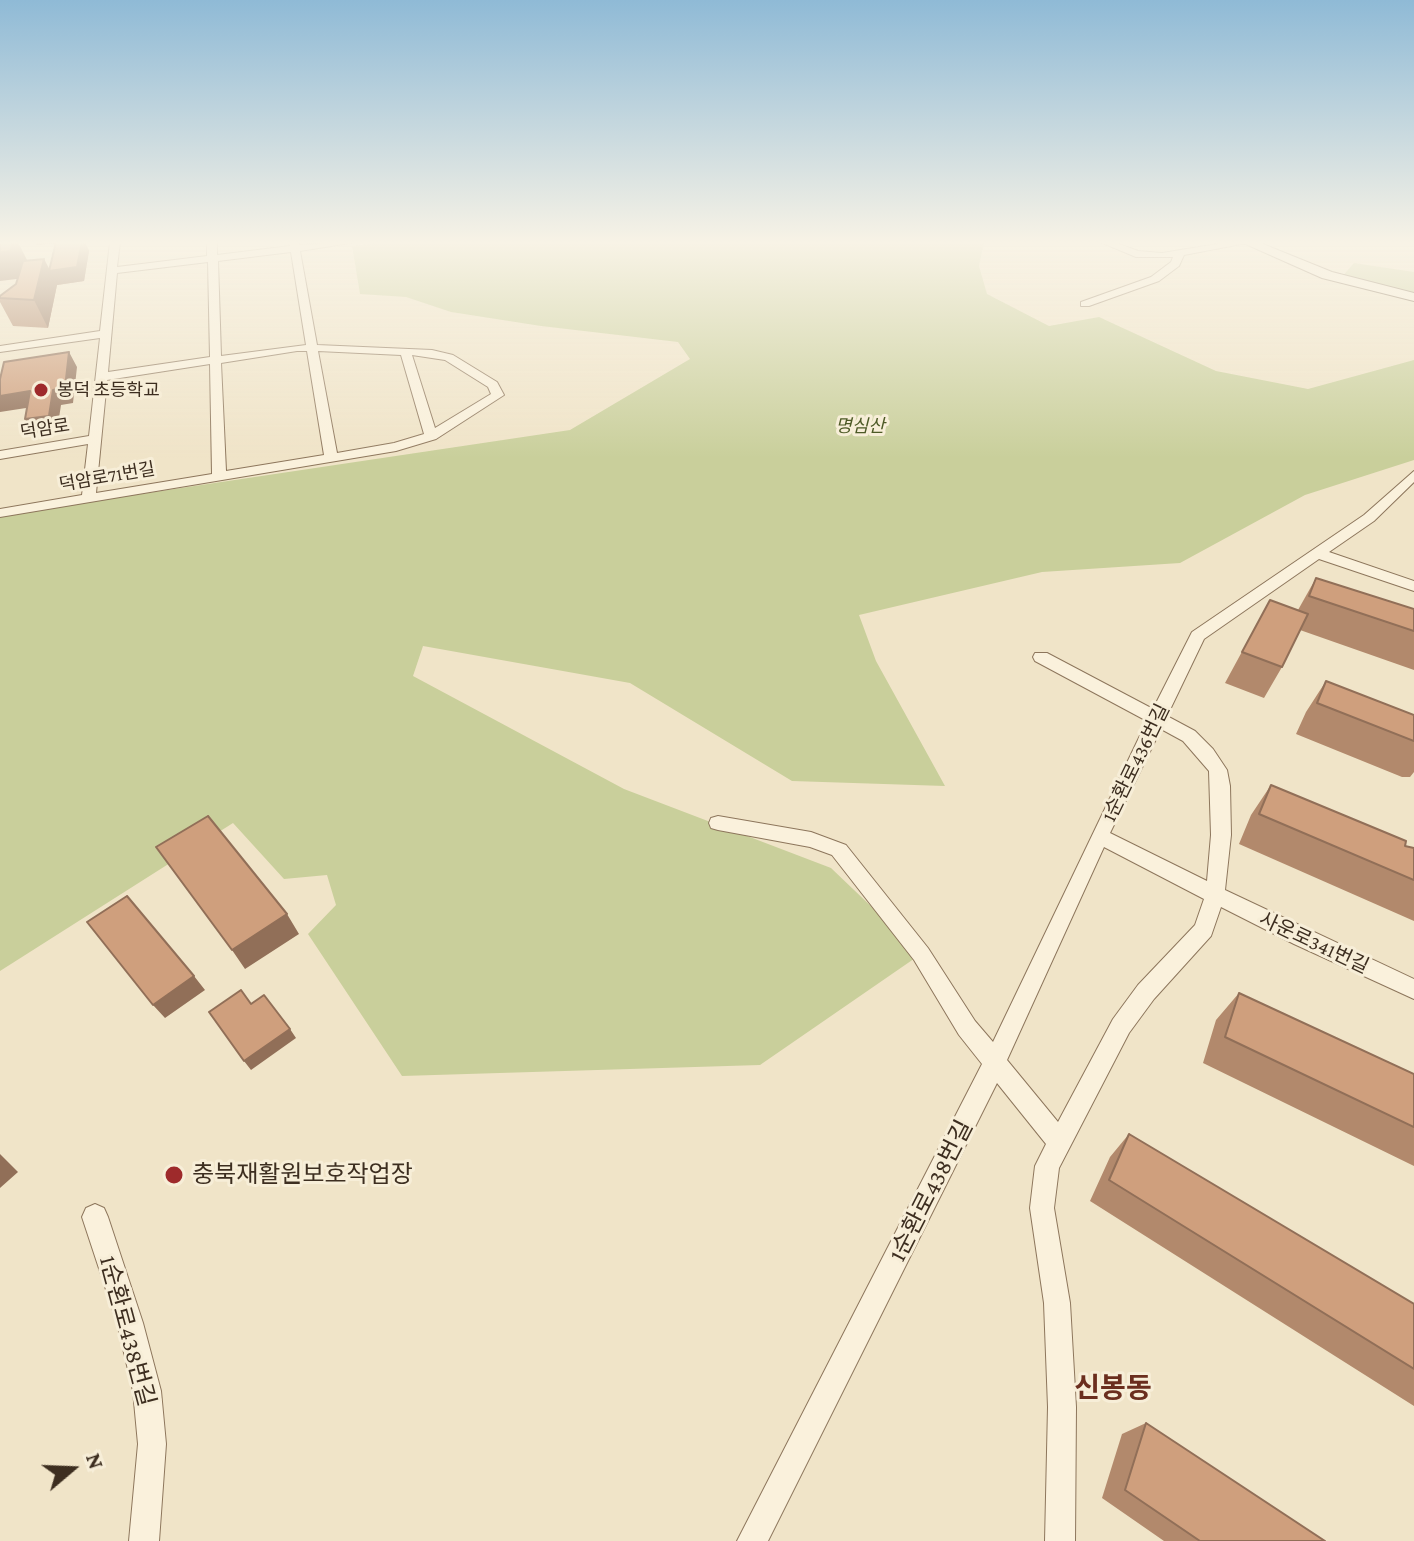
<!DOCTYPE html>
<meta charset="utf-8">
<style>
body{margin:0}
#map{position:relative;width:1414px;height:1541px;overflow:hidden;background:#f0e4c8;font-family:"Crimson Pro",serif}
canvas{display:block}
.north{position:absolute;left:32px;top:1429px;width:80px;height:80px;-webkit-text-stroke:6px #f7eed8;paint-order:stroke;rotate:71deg;font-size:22px;font-weight:700;line-height:32px;text-align:center;color:#3d2e20}
.north::after{content:'';display:block;margin:auto;width:28px;height:36px;background:#3d2e20;clip-path:polygon(50% 0,100% 100%,50% 72%,0 100%)}
</style>
<div id="map">
<canvas width="1414" height="1541"></canvas>
<div class="north">N</div>
</div>
<script>
const ctx = document.querySelector('canvas').getContext('2d');
ctx.lineJoin = 'round';
function paint(path, color) { ctx.fillStyle = color; ctx.fill(path, 'evenodd'); }
const poly = rows => new Path2D(rows.map(r => 'M' + r).join(''));
function trace(path, color, width, dash) { ctx.strokeStyle = color; ctx.lineWidth = width; ctx.lineCap = dash ? 'butt' : 'round'; ctx.setLineDash(dash || []); ctx.stroke(path); }
function label(font, color, halo, rows, align = 'center') {
  ctx.font = font + ' "Crimson Pro","Noto Sans KR",serif'; ctx.lineWidth = 6; ctx.setLineDash([]); ctx.textBaseline = 'middle'; ctx.strokeStyle = halo; ctx.fillStyle = color; for (const [text, x, y, turn = 0] of rows) {
    ctx.save(); ctx.translate(x, y); ctx.rotate((+turn || 0) * Math.PI / 180); ctx.textAlign = isNaN(turn) ? turn : align; if (halo) ctx.strokeText(text, 0, 0); ctx.fillText(text, 0, 0); ctx.restore();
  }
}
const green = poly([
 [385,242,984,242,979,266,987,294,1049,326,1099,317,1216,371,1308,389,1414,360,1414,460,1305,495,1180,563,1042,572,859,615,876,661,945,786,792,781,630,683,423,646,413,676,624,789,831,868,921,954,760,1065,402,1076,308,934,336,905,327,875,284,879,233,823,0,971,0,515,570,430,690,359,678,342,541,326,451,312,406,297,360,294,352,246],
 [1354,263,1414,272,1414,300,1340,279]
]);
const street = poly([
 [110,242,120,242,117,267,207,256,207,242,217,242,217,255,290,246,289,242,299,242,299,245,356,242,300,251,317,345,432,350,453,355,497,382,504,395,436,439,396,451,0,517,0,509,82,495,88,444,0,459,0,451,89,436,100,338,0,352,0,346,100,331,110,242],
 [291,252,306,345,221,356,218,261,291,252],
 [208,262,210,357,108,372,117,273,208,262],
 [297,351,307,351,324,455,226,471,221,363,297,351],
 [318,351,401,355,424,434,394,443,337,453,318,351],
 [412,355,445,360,488,387,491,394,435,428,412,355],
 [210,364,212,474,96,493,107,380,210,364],
 [1100,242,1114,242,1138,251,1162,253,1230,242,1252,242,1184,255,1179,266,1159,281,1089,306,1081,306,1081,302,1151,277,1171,262,1173,257,1136,257,1100,242],
 [1414,471,1414,482,1374,521,1329,552,1414,581,1414,591,1319,559,1204,639,1167,716,1195,731,1213,749,1227,770,1230,786,1231,835,1225,890,1414,979,1414,999,1294,944,1221,907,1211,936,1154,999,1129,1033,1059,1168,1054,1208,1070,1303,1076,1407,1075,1541,1045,1541,1048,1407,1044,1303,1030,1208,1035,1166,1046,1144,997,1083,768,1541,737,1541,982,1064,959,1035,914,960,832,855,810,847,718,830,711,828,709,823,711,818,718,816,811,832,846,845,928,948,975,1021,993,1042,1147,721,1035,661,1033,657,1035,653,1047,653,1153,709,1192,632,1364,515,1414,471],
 [1161,729,1183,741,1209,771,1211,835,1207,881,1110,833,1161,729],
 [1104,847,1204,899,1195,925,1138,985,1113,1019,1058,1122,1007,1060,1104,847],
 [95,1204,104,1208,108,1217,143,1323,161,1391,166,1444,159,1541,129,1541,138,1444,133,1391,117,1323,82,1217,86,1208,95,1204]
]);
const secondary = poly([
 [1241,242,1258,242,1332,272,1414,293,1414,301,1322,278,1241,242]
]);
const wall = poly([
 [35,242,85,242,89,251,84,281,57,285,48,328,13,326,0,302,0,296,16,284,27,261,44,259,50,270,56,243,37,245],
 [1316,578,1414,609,1414,670,1300,630,1282,667,1264,698,1225,683,1270,600,1298,610],
 [1326,681,1414,715,1414,772,1410,777,1402,777,1296,734,1306,712],
 [1271,785,1405,846,1414,848,1414,921,1239,844,1251,815],
 [1239,993,1414,1074,1414,1166,1203,1063,1216,1020],
 [1129,1134,1414,1304,1414,1406,1090,1201,1110,1157],
 [1146,1423,1325,1541,1164,1541,1102,1498,1122,1434]
]);
const shadedWall = poly([
 [12,242,18,242,27,260,25,278,0,281,0,252],
 [35,242,66,242,37,245],
 [82,242,85,242,89,251,84,281,57,285,48,328,34,300,44,259,50,271],
 [69,352,77,367,73,403,61,405,57,431,33,435,25,419,53,390],
 [30,391,39,406,0,412,0,396],
 [287,914,299,934,245,969,232,950],
 [194,976,205,990,165,1018,153,1005],
 [290,1029,296,1038,251,1070,244,1061],
 [0,1154,18,1172,0,1188]
]);
const building = poly([
 [0,242,12,242,11,251,0,252,0,242],
 [56,242,82,242,77,267,49,271,56,242],
 [44,259,34,300,0,298,0,296,16,284,23,261,44,259],
 [69,352,65,388,53,390,49,416,25,419,30,391,0,396,0,379,4,362,69,352],
 [1316,578,1414,609,1414,631,1309,596,1316,578],
 [1270,600,1308,614,1282,667,1242,652,1270,600],
 [1326,681,1414,715,1414,741,1317,703,1326,681],
 [1271,785,1406,841,1405,846,1414,848,1414,880,1259,814,1271,785],
 [208,816,287,914,232,950,156,847,208,816],
 [127,896,194,976,153,1005,87,922,127,896],
 [241,990,251,1004,264,995,290,1029,244,1061,209,1012,241,990],
 [1239,993,1414,1074,1414,1127,1225,1037,1239,993],
 [1129,1134,1414,1304,1414,1369,1109,1180,1129,1134],
 [1146,1423,1325,1541,1200,1541,1125,1490,1146,1423]
]);
const markers = [
 [41,390,8,"#9e2a2b"],
 [174,1175,10,"#9e2a2b"]
];
const farPoinames = [
 ["봉덕 초등학교",57,390]
];
const farParknames = [
 ["명심산",860,426]
];
const farStreetnames = [
 ["덕암로",45,429,-9],
 ["덕암로71번길",107,477,-10]
];
const streetNames = [
 ["1순환로436번길",1136,763,-64],
 ["사운로341번길",1314,943,25]
];
const nearPoinames = [
 ["충북재활원보호작업장",192,1175]
];
const nearStreetnames = [
 ["1순환로438번길",931,1191,-63],
 ["1순환로438번길",127,1331,75]
];
const nearQuarternames = [
 ["신봉동",1113,1388]
];
paint(green, '#c9cf9b');
trace(street, '#8d765c', 2);
trace(secondary, '#6f573f', 2);
paint(street, '#faf1dc');
paint(secondary, '#faf1dc');
paint(wall, '#b2896c');
paint(shadedWall, '#916f58');
paint(building, '#cf9f7d');
trace(building, '#916f58', 2);
const sky = ctx.createLinearGradient(0, 0, 0, 458);
sky.addColorStop(0, '#8fbad6');
sky.addColorStop(0.53, '#f8f3e6');
sky.addColorStop(1, '#f8f3e600');
ctx.fillStyle = sky;
ctx.fillRect(0, 0, 1414, 458);
for (const [x, y, r, color] of markers) { const dot = new Path2D(); dot.arc(x, y, r, 0, 2 * Math.PI); ctx.fillStyle = color; ctx.fill(dot); trace(dot, '#f7eed8', 3); }
label('18px', '#3d2e20', '#f7eed8', farPoinames, 'left');
label('italic 18px', '#4d5a26', '#f7eed8', farParknames);
label('18px', '#3d2e20', '#f7eed8', farStreetnames);
label('20px', '#3d2e20', '#f7eed8', streetNames);
label('24px', '#3d2e20', '#f7eed8', nearPoinames, 'left');
label('24px', '#3d2e20', '#f7eed8', nearStreetnames);
label('bold 28px', '#6b2e1e', '#f7eed8', nearQuarternames);
</script>
